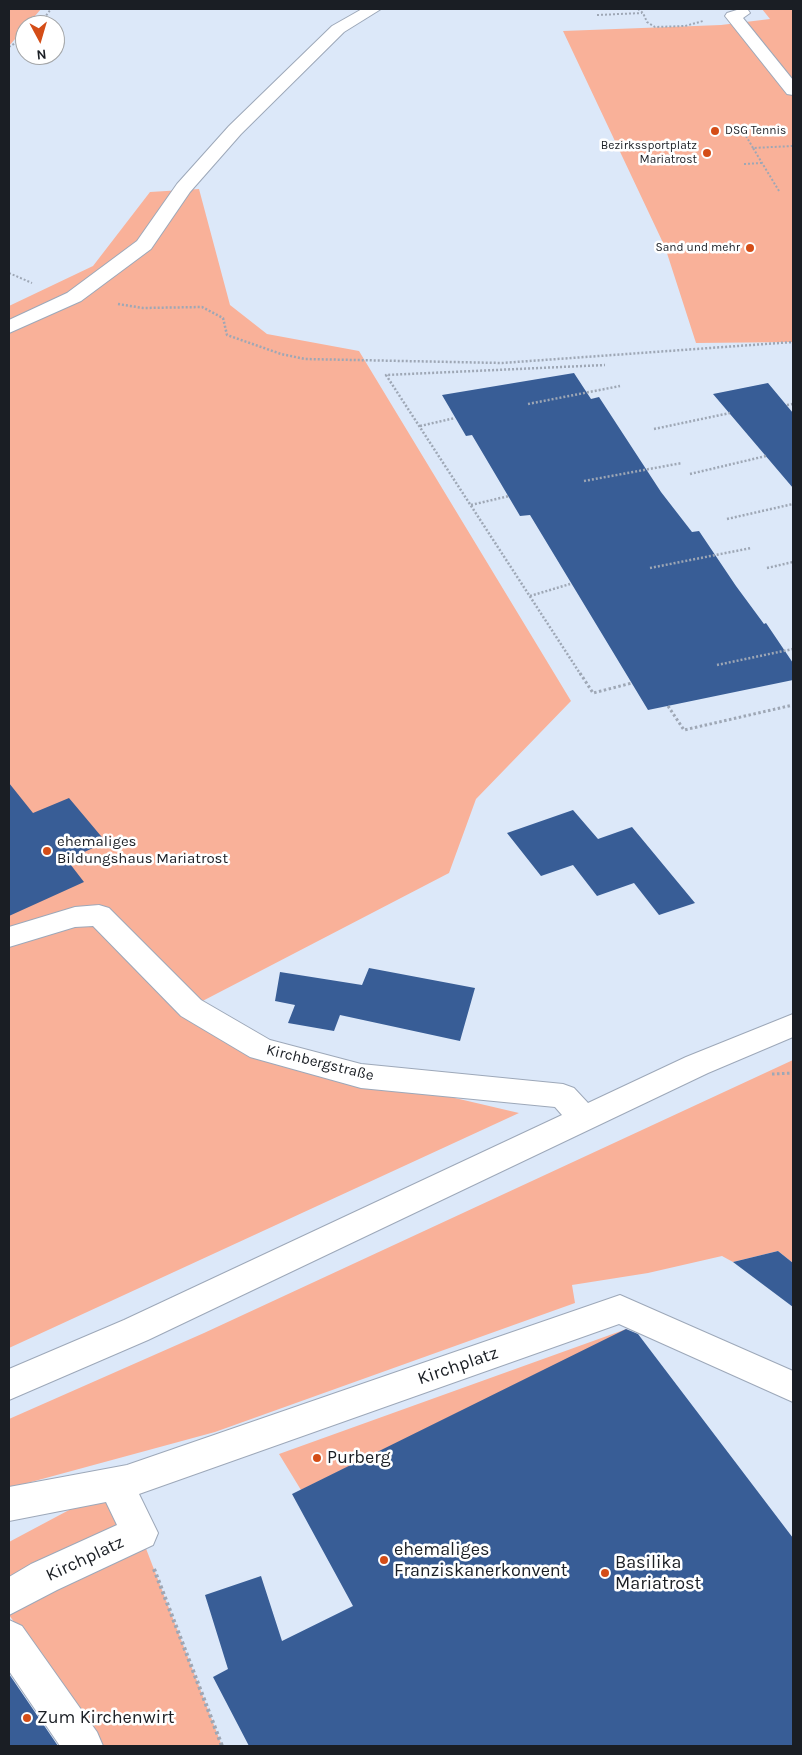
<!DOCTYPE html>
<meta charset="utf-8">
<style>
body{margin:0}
#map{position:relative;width:802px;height:1755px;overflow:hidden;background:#dce8f9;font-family:Karla,sans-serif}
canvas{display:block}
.frame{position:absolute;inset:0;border:10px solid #1a1e24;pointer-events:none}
.north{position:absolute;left:15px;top:15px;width:50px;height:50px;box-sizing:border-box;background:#fff;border:1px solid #a3a5a7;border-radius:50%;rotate:174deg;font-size:14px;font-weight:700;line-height:20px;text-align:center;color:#1a1e24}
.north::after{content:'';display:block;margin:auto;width:18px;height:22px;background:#d44d17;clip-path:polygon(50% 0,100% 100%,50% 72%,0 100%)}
</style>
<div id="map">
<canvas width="802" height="1755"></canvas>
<div class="frame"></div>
<div class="north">N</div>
</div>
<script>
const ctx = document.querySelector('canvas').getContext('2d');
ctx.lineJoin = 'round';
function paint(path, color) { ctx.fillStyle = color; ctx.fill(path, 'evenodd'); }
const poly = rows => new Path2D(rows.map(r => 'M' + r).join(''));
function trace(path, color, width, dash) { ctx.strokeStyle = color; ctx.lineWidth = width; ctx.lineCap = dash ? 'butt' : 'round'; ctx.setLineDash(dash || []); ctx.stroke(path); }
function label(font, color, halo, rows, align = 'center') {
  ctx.font = font + ' Karla,sans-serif'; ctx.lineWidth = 5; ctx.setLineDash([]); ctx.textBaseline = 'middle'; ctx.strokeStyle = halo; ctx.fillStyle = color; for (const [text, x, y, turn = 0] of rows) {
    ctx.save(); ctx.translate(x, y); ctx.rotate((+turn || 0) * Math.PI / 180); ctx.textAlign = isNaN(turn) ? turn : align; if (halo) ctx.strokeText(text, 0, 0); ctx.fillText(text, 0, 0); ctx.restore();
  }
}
const green = poly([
 [9,9,41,9,9,46],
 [762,9,793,9,793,342,696,343,665,247,563,31,721,25,770,19],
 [199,189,230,305,267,334,359,351,571,701,476,799,449,873,191,1007,261,1049,361,1076,519,1113,9,1348,9,306,93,266,150,192],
 [793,1060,793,1263,778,1251,733,1262,722,1256,648,1273,572,1285,575,1303,215,1432,9,1488,9,1419,204,1333],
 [632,1327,301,1490,279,1454],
 [116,1485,140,1533,222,1746,101,1746,61,1686,9,1615,9,1542]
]);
const building = poly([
 [574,373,591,399,599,397,661,492,692,532,699,531,736,586,764,624,766,623,793,663,793,680,648,710,530,515,520,516,472,435,466,436,442,395],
 [768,383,793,413,793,488,713,394],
 [9,783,33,813,69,798,106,842,67,860,84,882,9,916],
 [573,810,598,839,632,827,695,903,659,915,634,883,597,896,573,865,541,876,507,833],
 [369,968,475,988,460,1041,340,1015,334,1031,288,1023,295,1005,275,1001,280,972,362,985],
 [778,1251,793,1263,793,1307,733,1262],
 [626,1329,638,1334,793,1538,793,1746,249,1746,213,1677,228,1669,205,1595,261,1576,282,1641,353,1606,292,1494],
 [9,1674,58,1746,9,1746]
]);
const pathFar3 = poly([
 [638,9,643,13,647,22,655,27,685,26,703,21],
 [597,15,642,13],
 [39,25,51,9],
 [9,47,25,37],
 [742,129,753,148],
 [744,164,762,163],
 [779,191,753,148,793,146],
 [9,273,32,283]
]);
const pathFar2 = poly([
 [118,304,143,308,202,307,223,318,227,335,281,354,305,359,502,363,793,342],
 [528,404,620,386],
 [787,405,793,404],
 [420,426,455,418],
 [654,429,730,413],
 [690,474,766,456],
 [584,481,682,463],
 [471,505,509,496],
 [727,519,793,504],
 [650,568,751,548],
 [767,568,793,562],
 [530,596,570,584],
 [717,665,793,649],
 [581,675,386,375,605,365]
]);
const pathFar1 = poly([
 [580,673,593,693,632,683],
 [668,706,684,730,793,705],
 [772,1074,793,1073]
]);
const path = poly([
 [154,1569,222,1746]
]);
const minor = poly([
 [362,9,381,9,344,32,241,134,190,192,151,249,81,301,9,333,9,320,67,293,137,241,177,184,229,126,332,26,362,9],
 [740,9,748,10,750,13,743,18,793,80,793,95,787,94,725,16,727,13,740,9],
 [99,905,109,908,201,1000,270,1040,361,1064,563,1084,574,1088,588,1103,686,1057,793,1014,793,1037,708,1073,148,1340,9,1400,9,1369,124,1320,562,1115,555,1107,361,1088,250,1057,181,1016,93,926,75,927,9,947,9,927,75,907,99,905],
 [620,1295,793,1371,793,1402,619,1324,139,1494,158,1533,153,1545,57,1590,9,1615,9,1577,31,1564,117,1525,106,1502,9,1521,9,1487,127,1465,620,1295],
 [9,1620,22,1626,97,1732,103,1746,60,1746,9,1671,9,1620]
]);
const markers = [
 [715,131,5,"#d44d17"],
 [707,153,5,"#d44d17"],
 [750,248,5,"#d44d17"],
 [47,851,5,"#d44d17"],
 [317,1458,5,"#d44d17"],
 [384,1560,5,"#d44d17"],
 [605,1573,5,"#d44d17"],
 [27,1718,5,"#d44d17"]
];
const farPoinames = [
 ["DSG Tennis",725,131,"left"],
 ["Bezirkssportplatz",697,146],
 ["Mariatrost",697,160],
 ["Sand und mehr",740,248]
];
const poiNames = [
 ["ehemaliges",57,842],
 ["Bildungshaus Mariatrost",57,859]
];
const streetNames = [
 ["Kirchbergstraße",320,1063,14]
];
const nearStreetnames = [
 ["Kirchplatz",458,1366,-19],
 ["Kirchplatz",85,1559,-25]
];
const nearPoinames = [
 ["Purberg",327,1458],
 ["ehemaliges",394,1550],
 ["Franziskanerkonvent",394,1571],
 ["Basilika",615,1563],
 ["Mariatrost",615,1584],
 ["Zum Kirchenwirt",37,1718]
];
paint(green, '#f9b199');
paint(building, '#385d96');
trace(minor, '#9da8b9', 2);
trace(pathFar3, '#9ea7b5', 2, [2, 2]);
trace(pathFar2, '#9ea7b5', 2.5, [2, 2]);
trace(pathFar1, '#9ea7b5', 3, [2.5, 2.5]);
trace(path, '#9ea7b5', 4, [3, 3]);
paint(minor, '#fff');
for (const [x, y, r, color] of markers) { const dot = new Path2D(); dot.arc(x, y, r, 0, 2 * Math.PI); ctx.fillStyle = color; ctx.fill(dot); trace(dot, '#fff', 2); }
label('12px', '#1a1e24', '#fff', farPoinames, 'right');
label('15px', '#1a1e24', '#fff', poiNames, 'left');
label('15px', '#1a1e24', '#fff', streetNames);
label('18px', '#1a1e24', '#fff', nearStreetnames);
label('18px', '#1a1e24', '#fff', nearPoinames, 'left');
</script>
